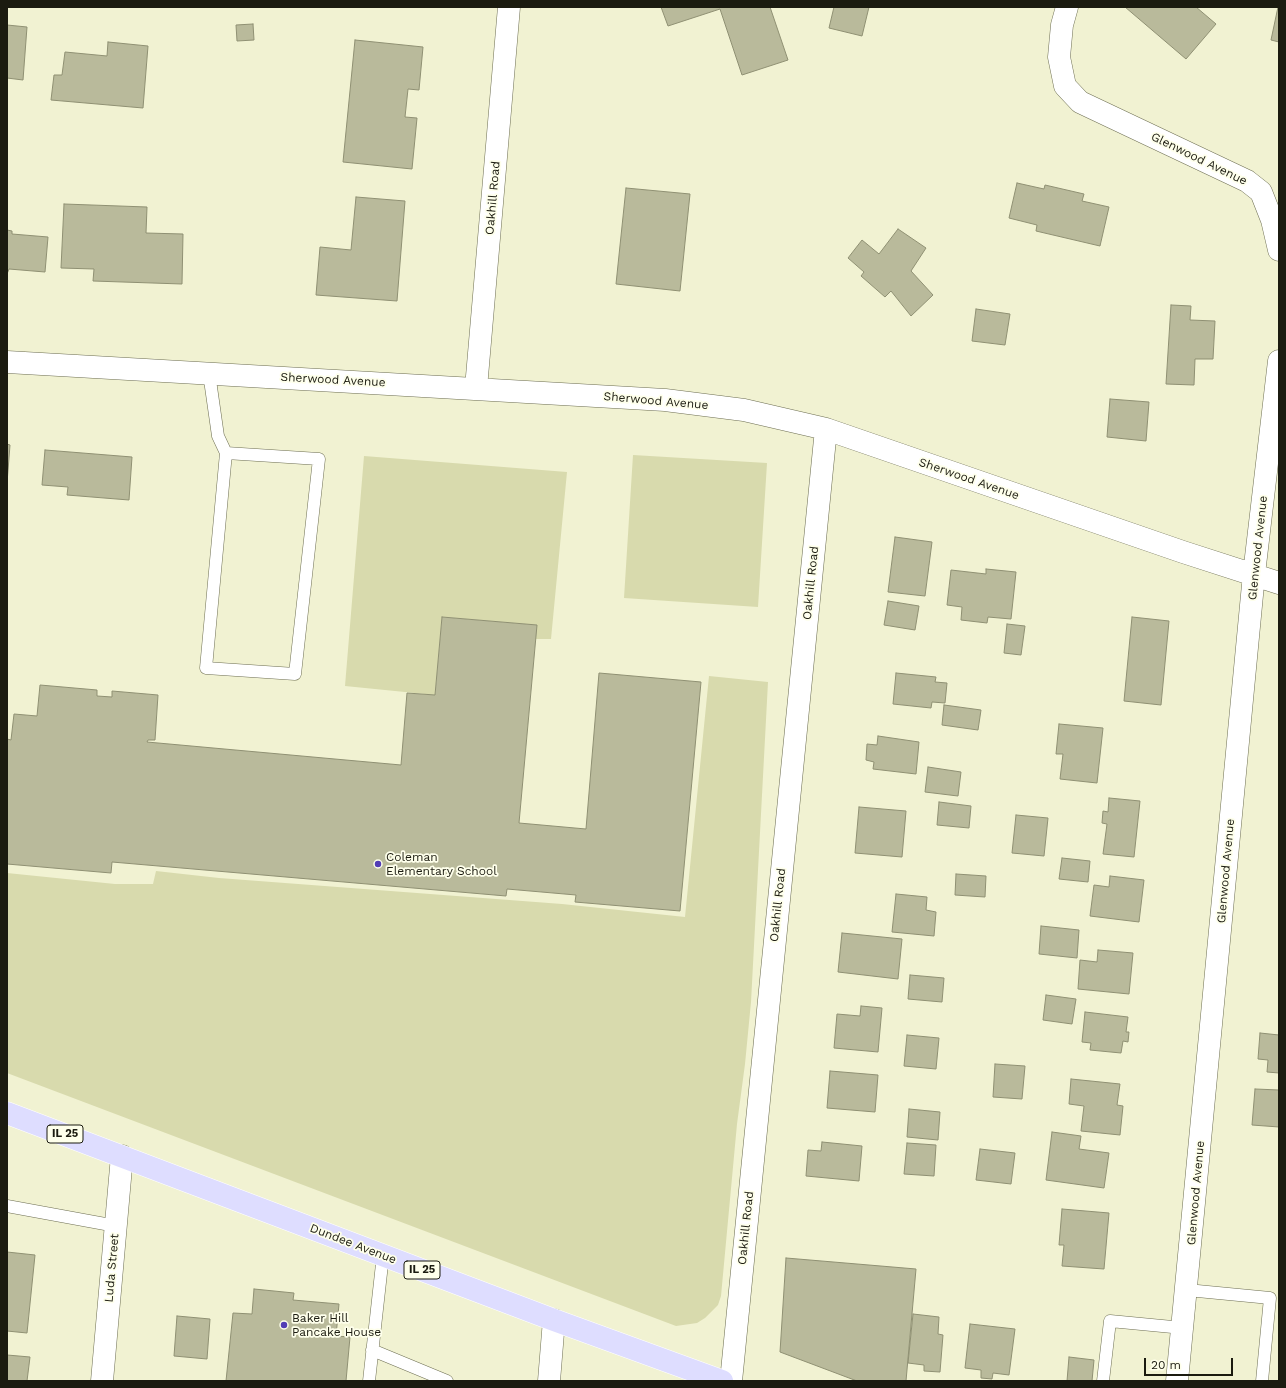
<!DOCTYPE html>
<style>
body{margin:0}
#map{position:relative;width:1286px;height:1388px;overflow:hidden;background:#f1f2d2;font-family:"Work Sans",sans-serif}
canvas{display:block}
.frame{position:absolute;inset:0;border:8px solid #1b1b10;pointer-events:none}
.scale{position:absolute;left:1144px;top:1358px;width:89px;height:18px;box-sizing:border-box;border:2px solid #1b1b10;border-top:0;padding-left:5px;font-size:12px;line-height:14px;white-space:nowrap;color:#1b1b10;-webkit-text-stroke:3px #feffeb;paint-order:stroke}
</style>
<div id="map">
<canvas width="1286" height="1388"></canvas>
<div class="frame"></div>
<div class="scale">20 m</div>
</div>
<script>
const ctx = document.querySelector('canvas').getContext('2d');
ctx.lineJoin = 'round';
function paint(path, color) { ctx.fillStyle = color; ctx.fill(path, 'evenodd'); }
const poly = rows => new Path2D(rows.map(r => 'M' + r).join(''));
function trace(path, color, width, dash) { ctx.strokeStyle = color; ctx.lineWidth = width; ctx.lineCap = dash ? 'butt' : 'round'; ctx.setLineDash(dash || []); ctx.stroke(path); }
function label(font, color, halo, rows, align = 'center') {
  ctx.font = font + ' "Work Sans",sans-serif'; ctx.lineWidth = 3.5; ctx.setLineDash([]); ctx.textBaseline = 'middle'; ctx.strokeStyle = halo; ctx.fillStyle = color; for (const [text, x, y, turn = 0] of rows) {
    ctx.save(); ctx.translate(x, y); ctx.rotate((+turn || 0) * Math.PI / 180); ctx.textAlign = isNaN(turn) ? turn : align; if (halo) ctx.strokeText(text, 0, 0); ctx.fillText(text, 0, 0); ctx.restore();
  }
}
const green = poly([
 [633,455,767,463,758,607,624,598],
 [364,456,567,472,551,639,535,639,536,625,442,617,435,695,345,686],
 [709,676,768,682,751,1002,745,1064,737,1124,721,1296,718,1305,705,1318,697,1323,676,1326,7,1073,7,873,115,884,153,884,156,871,219,878,562,904,685,917]
]);
const building = poly([
 [661,7,770,7,788,60,742,75,720,9,668,26,661,7],
 [834,7,869,7,862,36,829,28,834,7],
 [1125,7,1196,7,1216,24,1186,59,1125,7],
 [1278,7,1279,7,1279,42,1271,40,1278,7],
 [253,24,254,40,237,41,236,25,253,24],
 [7,25,27,27,23,80,7,78,7,25],
 [355,40,423,47,419,90,408,89,405,117,417,118,412,169,343,162,355,40],
 [108,42,148,46,143,108,51,100,54,75,62,75,65,52,107,56,108,42],
 [1017,183,1044,189,1045,185,1084,194,1082,201,1109,207,1100,246,1036,231,1037,225,1009,218,1017,183],
 [626,188,690,194,680,291,616,284,626,188],
 [356,197,405,201,397,301,316,295,320,247,351,250,356,197],
 [64,204,147,207,146,233,183,234,182,284,93,281,94,269,61,268,64,204],
 [898,229,926,248,911,271,933,295,911,316,891,291,885,297,861,276,864,272,848,258,862,240,879,254,898,229],
 [7,230,12,231,12,234,48,237,45,272,9,269,7,274,7,230],
 [1171,305,1191,306,1190,320,1215,321,1213,359,1195,359,1194,385,1166,384,1171,305],
 [976,309,1010,314,1005,345,972,341,976,309],
 [1110,399,1149,402,1146,441,1107,437,1110,399],
 [7,444,10,445,7,483,7,444],
 [45,450,132,457,129,500,67,495,68,487,42,485,45,450],
 [895,537,932,542,925,596,888,592,895,537],
 [986,569,1016,572,1011,619,988,617,987,623,961,620,962,607,947,605,951,570,986,574,986,569],
 [888,601,919,606,915,630,884,625,888,601],
 [442,617,537,625,519,823,586,829,599,673,701,682,680,911,575,902,576,895,507,889,506,896,112,862,111,873,7,864,7,739,11,740,14,714,37,716,40,685,97,690,97,696,112,697,112,691,158,695,155,740,148,740,147,742,401,765,407,693,435,695,442,617],
 [1132,617,1169,621,1161,705,1124,701,1132,617],
 [1007,624,1025,626,1021,655,1004,653,1007,624],
 [896,673,936,677,935,682,947,683,945,703,932,702,931,708,893,704,896,673],
 [944,705,981,710,978,730,942,725,944,705],
 [1059,724,1103,728,1097,783,1060,779,1063,754,1056,754,1059,724],
 [878,736,919,742,916,774,873,769,874,762,866,760,867,744,877,745,878,736],
 [928,767,961,772,958,796,925,792,928,767],
 [1109,798,1140,801,1134,857,1103,854,1107,824,1102,823,1103,811,1108,812,1109,798],
 [939,802,971,806,969,828,937,825,939,802],
 [859,807,906,811,902,857,855,853,859,807],
 [1016,815,1048,818,1044,856,1012,853,1016,815],
 [1062,858,1090,861,1088,882,1059,879,1062,858],
 [956,874,986,876,985,897,955,895,956,874],
 [1110,876,1144,880,1139,922,1090,916,1094,885,1109,887,1110,876],
 [896,894,927,897,926,910,936,912,934,936,892,932,896,894],
 [1041,926,1079,930,1077,958,1039,954,1041,926],
 [842,933,902,939,898,979,838,972,842,933],
 [1098,950,1133,953,1129,994,1078,989,1080,960,1097,962,1098,950],
 [910,975,944,978,942,1002,908,999,910,975],
 [1046,995,1076,999,1072,1024,1043,1020,1046,995],
 [861,1006,882,1008,878,1052,834,1048,837,1014,860,1016,861,1006],
 [1085,1012,1128,1017,1126,1032,1129,1032,1128,1042,1123,1041,1121,1053,1090,1050,1091,1043,1082,1042,1085,1012],
 [1260,1033,1279,1035,1279,1073,1267,1072,1268,1060,1258,1059,1260,1033],
 [907,1035,939,1038,936,1069,904,1066,907,1035],
 [995,1064,1025,1066,1022,1099,993,1097,995,1064],
 [830,1071,878,1075,875,1112,827,1108,830,1071],
 [1071,1079,1120,1084,1117,1105,1123,1106,1120,1135,1081,1131,1084,1106,1069,1104,1071,1079],
 [1255,1089,1279,1090,1279,1127,1252,1125,1255,1089],
 [909,1109,940,1112,938,1140,907,1137,909,1109],
 [1052,1132,1081,1136,1079,1149,1109,1153,1104,1188,1046,1180,1052,1132],
 [822,1142,862,1146,859,1181,806,1176,808,1150,821,1151,822,1142],
 [907,1143,936,1145,934,1176,904,1174,907,1143],
 [980,1149,1015,1153,1011,1184,976,1180,980,1149],
 [1062,1209,1109,1213,1104,1269,1062,1266,1064,1245,1059,1245,1062,1209],
 [7,1252,35,1255,27,1333,7,1331,7,1252],
 [786,1258,916,1269,906,1381,857,1381,780,1352,786,1258],
 [254,1289,294,1293,293,1300,339,1304,336,1336,350,1337,346,1381,226,1381,233,1313,252,1314,254,1289],
 [913,1314,939,1317,938,1334,943,1335,940,1372,924,1371,924,1365,908,1363,913,1314],
 [177,1316,210,1319,207,1359,174,1356,177,1316],
 [970,1324,1015,1329,1009,1375,993,1373,992,1379,981,1378,981,1370,965,1368,970,1324],
 [7,1355,30,1357,27,1381,7,1381,7,1355],
 [1069,1357,1094,1360,1092,1381,1067,1381,1069,1357]
]);
const lane = poly([
 [209,373,218,436,226,453,206,668,295,674,319,459,226,453],
 [7,1206,116,1226],
 [1187,1290,1270,1298,1262,1381],
 [372,1350,447,1381],
 [369,1381,383,1255],
 [1103,1381,1110,1321,1183,1328]
]);
const street = poly([
 [1067,7,1062,25,1059,57,1065,86,1080,102,1247,181,1261,192,1272,220,1279,250],
 [7,362,665,400,744,410,826,429,1183,552,1279,583],
 [476,388,509,7],
 [102,1381,122,1156],
 [549,1381,554,1320],
 [731,1381,826,429],
 [1177,1381,1254,574,1279,361]
]);
const primary = poly([
 [7,1113,554,1320,722,1381]
]);
const markers = [
 [378,864,4,"#523db5"],
 [284,1325,4,"#523db5"]
];
const shields = [
 [65,1134,36],
 [422,1270,36]
];
const shieldNames = [
 ["IL 25",65,1134],
 ["IL 25",422,1270]
];
const streetNames = [
 ["Glenwood Avenue",1199,159,26],
 ["Oakhill Road",493,198,-85],
 ["Sherwood Avenue",333,380,3],
 ["Sherwood Avenue",656,401,5],
 ["Sherwood Avenue",969,479,19],
 ["Glenwood Avenue",1258,548,-84],
 ["Oakhill Road",811,583,-84],
 ["Glenwood Avenue",1226,871,-85],
 ["Oakhill Road",778,905,-84],
 ["Glenwood Avenue",1196,1193,-85],
 ["Oakhill Road",746,1228,-84],
 ["Dundee Avenue",353,1244,21],
 ["Luda Street",112,1268,-85]
];
const poiNames = [
 ["Coleman",386,857],
 ["Elementary School",386,871],
 ["Baker Hill",292,1318],
 ["Pancake House",292,1332]
];
paint(green, '#d8daad');
paint(building, '#b9ba9b');
trace(building, '#8f9073', 1);
trace(lane, '#6d6e52', 13);
trace(street, '#6d6e52', 23);
trace(primary, '#fff', 23);
trace(lane, '#fff', 12);
trace(street, '#fff', 22);
trace(primary, '#deddff', 22);
for (const [x, y, r, color] of markers) { const dot = new Path2D(); dot.arc(x, y, r, 0, 2 * Math.PI); ctx.fillStyle = color; ctx.fill(dot); trace(dot, '#feffeb', 1.5); }
for (const [x, y, w] of shields) { const box = new Path2D(); box.roundRect(x - w / 2, y - 9, w, 18, 3); ctx.fillStyle = '#feffeb'; ctx.fill(box); trace(box, '#1b1b10', 1); }
label('bold 11px', '#1b1b10', null, shieldNames);
label('12px', '#1b1b10', '#feffeb', streetNames);
label('12px', '#1b1b10', '#feffeb', poiNames, 'left');
</script>
